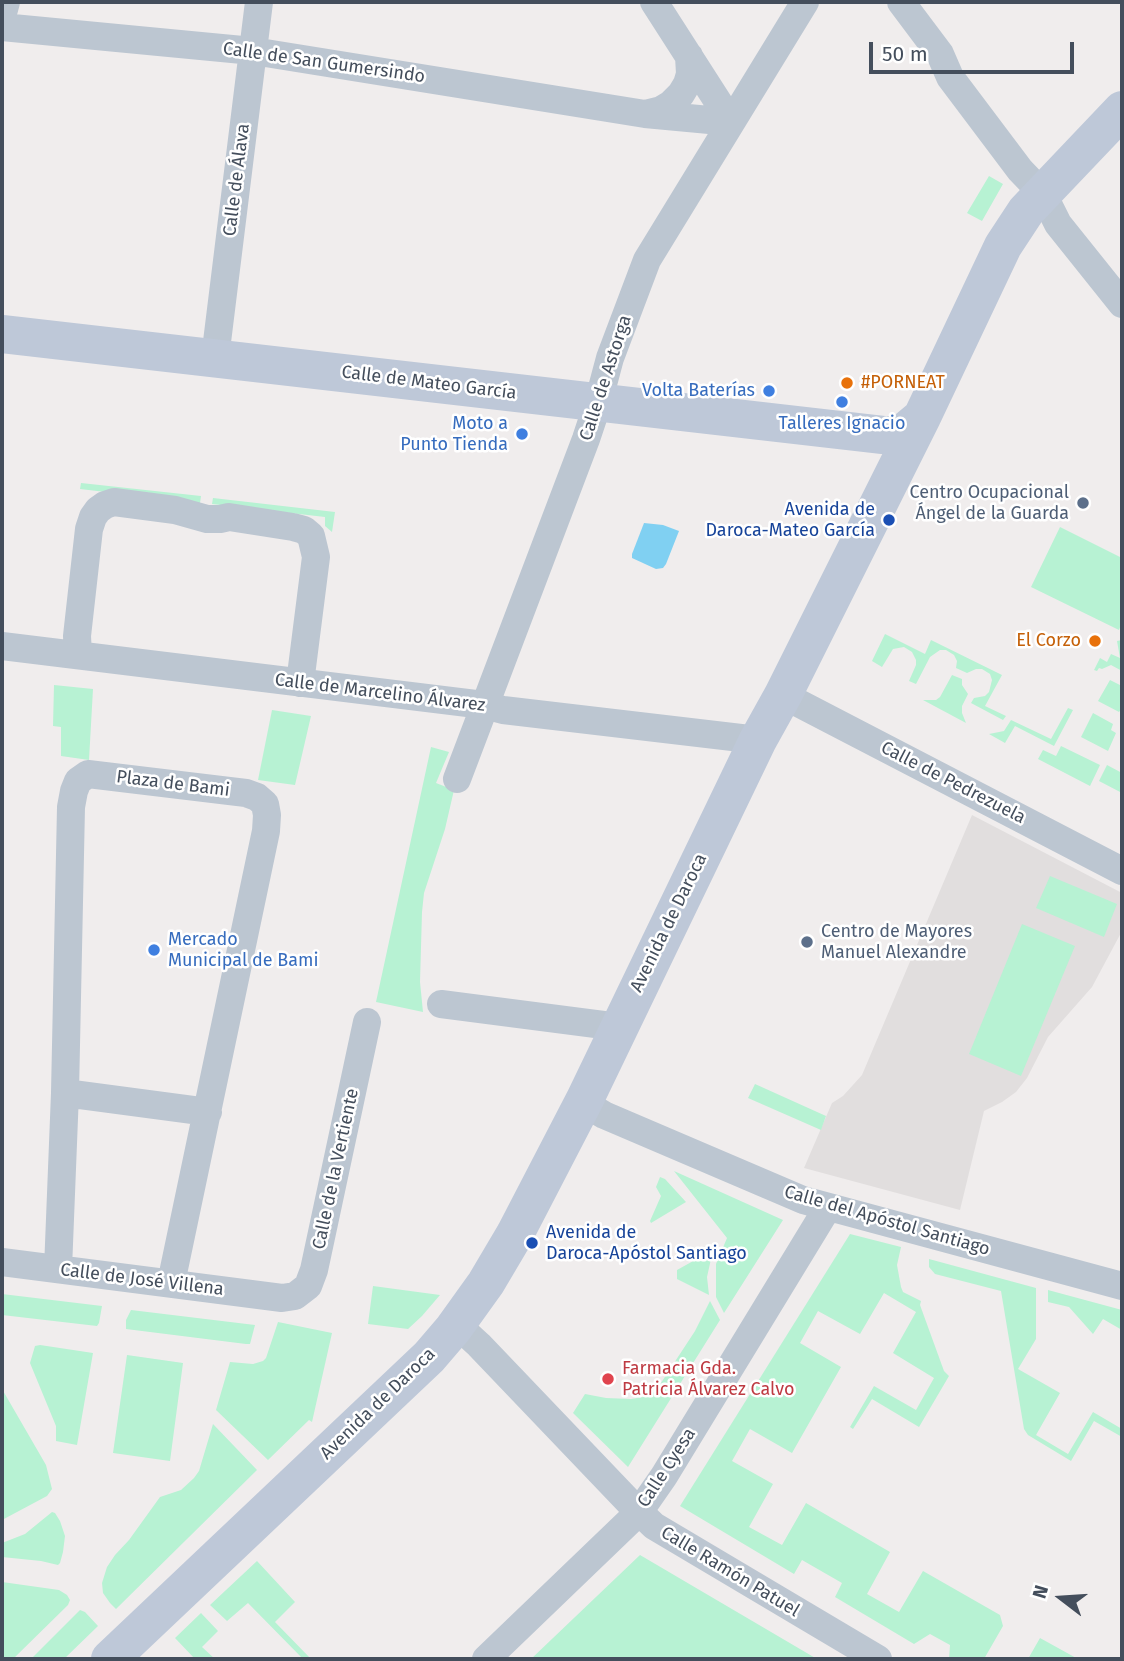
<!DOCTYPE html>
<meta charset="utf-8">
<style>
body{margin:0}
#map{position:relative;width:1124px;height:1661px;overflow:hidden;background:#f0eded;font-family:"Fira Sans",sans-serif}
canvas{display:block}
.frame{position:absolute;inset:0;border:4px solid #444e5c;pointer-events:none}
.north{position:absolute;left:1026px;top:1563px;width:70px;height:70px;-webkit-text-stroke:5px #fff;paint-order:stroke;rotate:287deg;font-size:19px;font-weight:700;line-height:28px;text-align:center;color:#444e5c}
.north::after{content:'';display:block;margin:auto;width:24px;height:32px;background:#444e5c;clip-path:polygon(50% 0,100% 100%,50% 72%,0 100%)}
.scale{position:absolute;left:869px;top:42px;width:205px;height:32px;box-sizing:border-box;border:4px solid #444e5c;border-top:0;padding-left:9px;font-size:21px;line-height:24px;white-space:nowrap;color:#444e5c;-webkit-text-stroke:5px #fff;paint-order:stroke}
</style>
<div id="map">
<canvas width="1124" height="1661"></canvas>
<div class="frame"></div>
<div class="north">N</div>
<div class="scale">50 m</div>
</div>
<script>
const ctx = document.querySelector('canvas').getContext('2d');
ctx.lineJoin = 'round';
function paint(path, color) { ctx.fillStyle = color; ctx.fill(path, 'evenodd'); }
const poly = rows => new Path2D(rows.map(r => 'M' + r).join(''));
function trace(path, color, width, dash) { ctx.strokeStyle = color; ctx.lineWidth = width; ctx.lineCap = dash ? 'butt' : 'round'; ctx.setLineDash(dash || []); ctx.stroke(path); }
function label(font, color, halo, rows, align = 'center') {
  ctx.font = font + ' "Fira Sans",sans-serif'; ctx.lineWidth = 5; ctx.setLineDash([]); ctx.textBaseline = 'middle'; ctx.strokeStyle = halo; ctx.fillStyle = color; for (const [text, x, y, turn = 0] of rows) {
    ctx.save(); ctx.translate(x, y); ctx.rotate((+turn || 0) * Math.PI / 180); ctx.textAlign = isNaN(turn) ? turn : align; if (halo) ctx.strokeText(text, 0, 0); ctx.fillText(text, 0, 0); ctx.restore();
  }
}
const education = poly([
 [972,815,1122,893,1122,931,1092,987,1048,1037,1027,1078,1016,1092,1002,1102,984,1111,960,1210,804,1168,832,1103,843,1096,862,1075]
]);
const green = poly([
 [989,176,1003,184,982,221,967,213],
 [81,483,201,496,200,503,80,489],
 [213,498,335,512,332,532,325,526,325,517,212,504],
 [1060,527,1122,558,1122,622,1119,630,1031,587],
 [885,634,925,654,931,640,1002,675,985,706,1006,716,1003,720,971,703,974,698,985,696,989,692,992,680,990,674,982,669,976,669,967,673,956,668,957,661,954,655,946,650,940,650,930,657,916,684,909,681,916,665,916,660,912,652,904,647,893,649,882,667,872,661],
 [1122,640,1122,671,1111,665,1102,669,1099,668,1097,671,1094,670,1100,658,1107,662,1111,654,1120,658,1117,641],
 [952,675,962,679,962,685,968,694,962,706,962,713,966,723,923,700,936,700,940,697],
 [1110,680,1122,686,1122,708,1119,712,1098,701],
 [54,685,93,689,89,760,61,756,61,727,53,726],
 [1068,708,1073,710,1054,746,1015,726,1005,743,989,734,1004,731,1011,720,1051,739],
 [272,710,311,716,295,785,258,780],
 [1093,713,1113,724,1111,730,1116,733,1108,751,1081,737],
 [1061,746,1100,765,1090,786,1038,759,1043,750,1056,756],
 [431,747,449,752,436,783,454,790,445,829,424,893,422,912,420,982,423,1012,376,1002],
 [1107,765,1122,773,1122,793,1099,781],
 [1050,876,1117,904,1104,937,1036,908],
 [1022,924,1075,946,1021,1076,969,1054],
 [755,1084,826,1116,821,1130,748,1098],
 [674,1171,783,1220,724,1313,716,1297,716,1264,727,1238],
 [660,1177,665,1179,686,1202,651,1223,650,1221,661,1196,656,1187],
 [850,1234,901,1247,897,1265,901,1287,903,1292,921,1301,920,1305,944,1371,949,1376,919,1427,872,1399,853,1429,850,1427,874,1386,916,1410,934,1378,893,1353,916,1312,884,1293,860,1334,818,1311,800,1343,841,1367,792,1453,750,1429,732,1461,773,1484,749,1527,782,1545,806,1503,890,1552,867,1594,899,1612,923,1571,1000,1615,1003,1626,984,1659,949,1659,950,1645,930,1634,914,1644,835,1597,842,1583,802,1560,794,1574,680,1506],
 [713,1250,707,1277,709,1295,677,1279,677,1270],
 [929,1259,1036,1288,1036,1339,1018,1369,1060,1393,1036,1435,1068,1454,1093,1412,1122,1429,1122,1437,1094,1421,1071,1461,1028,1435,1024,1429,1001,1291,935,1274,929,1267],
 [373,1286,440,1295,422,1316,408,1329,368,1324],
 [1048,1290,1122,1310,1122,1330,1103,1319,1093,1334,1069,1307,1048,1302],
 [2,1294,102,1306,99,1323,97,1326,2,1315],
 [710,1301,720,1320,628,1467,573,1413,585,1394,606,1398,631,1399,649,1396,657,1389,695,1331],
 [131,1310,255,1325,250,1344,246,1344,126,1329,126,1320],
 [278,1322,332,1333,312,1422,309,1420,268,1460,216,1410,230,1362,253,1364,263,1361,266,1358],
 [40,1345,93,1353,77,1445,56,1441,56,1426,30,1363,35,1346],
 [127,1355,183,1363,170,1461,113,1453],
 [2,1389,46,1465,52,1489,47,1496,2,1520],
 [213,1424,257,1470,116,1609,110,1603,103,1593,102,1583,107,1567,115,1555,129,1540,160,1497,181,1490,194,1478,199,1471],
 [52,1512,55,1513,60,1521,65,1536,63,1552,60,1563,58,1565,41,1561,2,1557,2,1543,25,1534],
 [640,1555,817,1659,531,1659],
 [257,1561,295,1602,275,1622,311,1659,303,1659,248,1603,227,1621,210,1605],
 [2,1582,59,1590,67,1595,70,1600,68,1605,13,1659,2,1659],
 [80,1610,85,1612,98,1626,64,1659,31,1659],
 [201,1613,218,1631,202,1647,215,1659,195,1659,175,1638],
 [1040,1638,1078,1659,1028,1659]
]);
const water = poly([
 [644,523,663,525,679,531,666,564,663,568,656,569,632,558,632,554]
]);
const street = poly([
 [654,2,731,122],
 [901,2,940,54,950,77,1020,170,1043,194,1058,224,1122,304],
 [2,17,6,2],
 [2,27,253,51,645,114,731,122],
 [645,114,661,110,671,104,681,94,687,84,690,74,689,56],
 [215,358,259,2],
 [2,646,484,705,503,710,758,740],
 [78,655,77,636,89,529,93,517,98,510,105,505,114,502,175,510,207,519,220,519,229,517,293,527,304,530,311,536,316,557,300,683],
 [783,695,1122,871],
 [457,779,586,439,598,403,610,358,647,260,805,2],
 [441,1004,619,1027],
 [65,1093,208,1112],
 [585,1099,594,1109,604,1115,803,1200,1122,1286],
 [2,1262,282,1298,295,1296,308,1286,314,1270,367,1022],
 [58,1269,65,1093,71,807,74,791,78,781,88,774,246,793,257,797,265,804,267,815,266,831,171,1283],
 [453,1329,467,1334,479,1345,629,1502,654,1526,878,1659],
 [486,1659,639,1512,664,1476,828,1207]
]);
const secondary = poly([
 [2,334,883,435,896,435,904,432,922,417],
 [110,1659,429,1357,453,1329,486,1283,515,1234,585,1099,758,740,783,695,922,417,1003,246,1026,211,1122,110]
]);
const markers = [
 [847,383,7,"#e8710a"],
 [769,391,7,"#3f7fe0"],
 [842,402,7,"#3f7fe0"],
 [522,434,7,"#3f7fe0"],
 [1083,503,7,"#5c6f8a"],
 [889,520,7,"#1a4fb4"],
 [1095,641,7,"#e8710a"],
 [807,942,7,"#5c6f8a"],
 [154,950,7,"#3f7fe0"],
 [532,1243,7,"#1a4fb4"],
 [608,1379,7,"#e0444e"]
];
const streetNames = [
 ["Calle de San Gumersindo",324,63,8],
 ["Calle de Álava",237,180,-83],
 ["Calle de Astorga",606,378,-72],
 ["Calle de Mateo García",429,383,7],
 ["Calle de Marcelino Álvarez",380,693,7],
 ["Calle de Pedrezuela",953,783,27],
 ["Plaza de Bami",173,784,7],
 ["Avenida de Daroca",669,923,-64],
 ["Calle de la Vertiente",336,1169,-78],
 ["Calle del Apóstol Santiago",887,1221,16],
 ["Calle de José Villena",142,1280,7],
 ["Avenida de Daroca",378,1404,-44],
 ["Calle Cyesa",667,1468,-57],
 ["Calle Ramón Patuel",730,1572,31]
];
const foodNames = [
 ["#PORNEAT",861,383],
 ["El Corzo",1081,641,"right"]
];
const shopNames = [
 ["Volta Baterías",755,391],
 ["Moto a",508,424],
 ["Punto Tienda",508,445],
 ["Talleres Ignacio",842,424,"center"],
 ["Mercado",168,940,"left"],
 ["Municipal de Bami",168,961,"left"]
];
const serviceNames = [
 ["Centro Ocupacional",1069,493],
 ["Ángel de la Guarda",1069,514],
 ["Centro de Mayores",821,932,"left"],
 ["Manuel Alexandre",821,953,"left"]
];
const transitNames = [
 ["Avenida de",875,510],
 ["Daroca-Mateo García",875,531],
 ["Avenida de",546,1233,"left"],
 ["Daroca-Apóstol Santiago",546,1254,"left"]
];
const healthNames = [
 ["Farmacia Gda.",622,1369],
 ["Patricia Álvarez Calvo",622,1390]
];
paint(education, '#e1dede');
paint(green, '#b7f2d3');
paint(water, '#80d0f2');
trace(street, '#bcc6d1', 28);
trace(secondary, '#bec8d8', 38);
for (const [x, y, r, color] of markers) { const dot = new Path2D(); dot.arc(x, y, r, 0, 2 * Math.PI); ctx.fillStyle = color; ctx.fill(dot); trace(dot, '#fff', 2.5); }
label('18px', '#444e5c', '#fff', streetNames);
label('18px', '#c56008', '#fff', foodNames, 'left');
label('18px', '#366cbe', '#fff', shopNames, 'right');
label('18px', '#4e5e75', '#fff', serviceNames, 'right');
label('18px', '#164399', '#fff', transitNames, 'right');
label('18px', '#be3a42', '#fff', healthNames, 'left');
</script>
